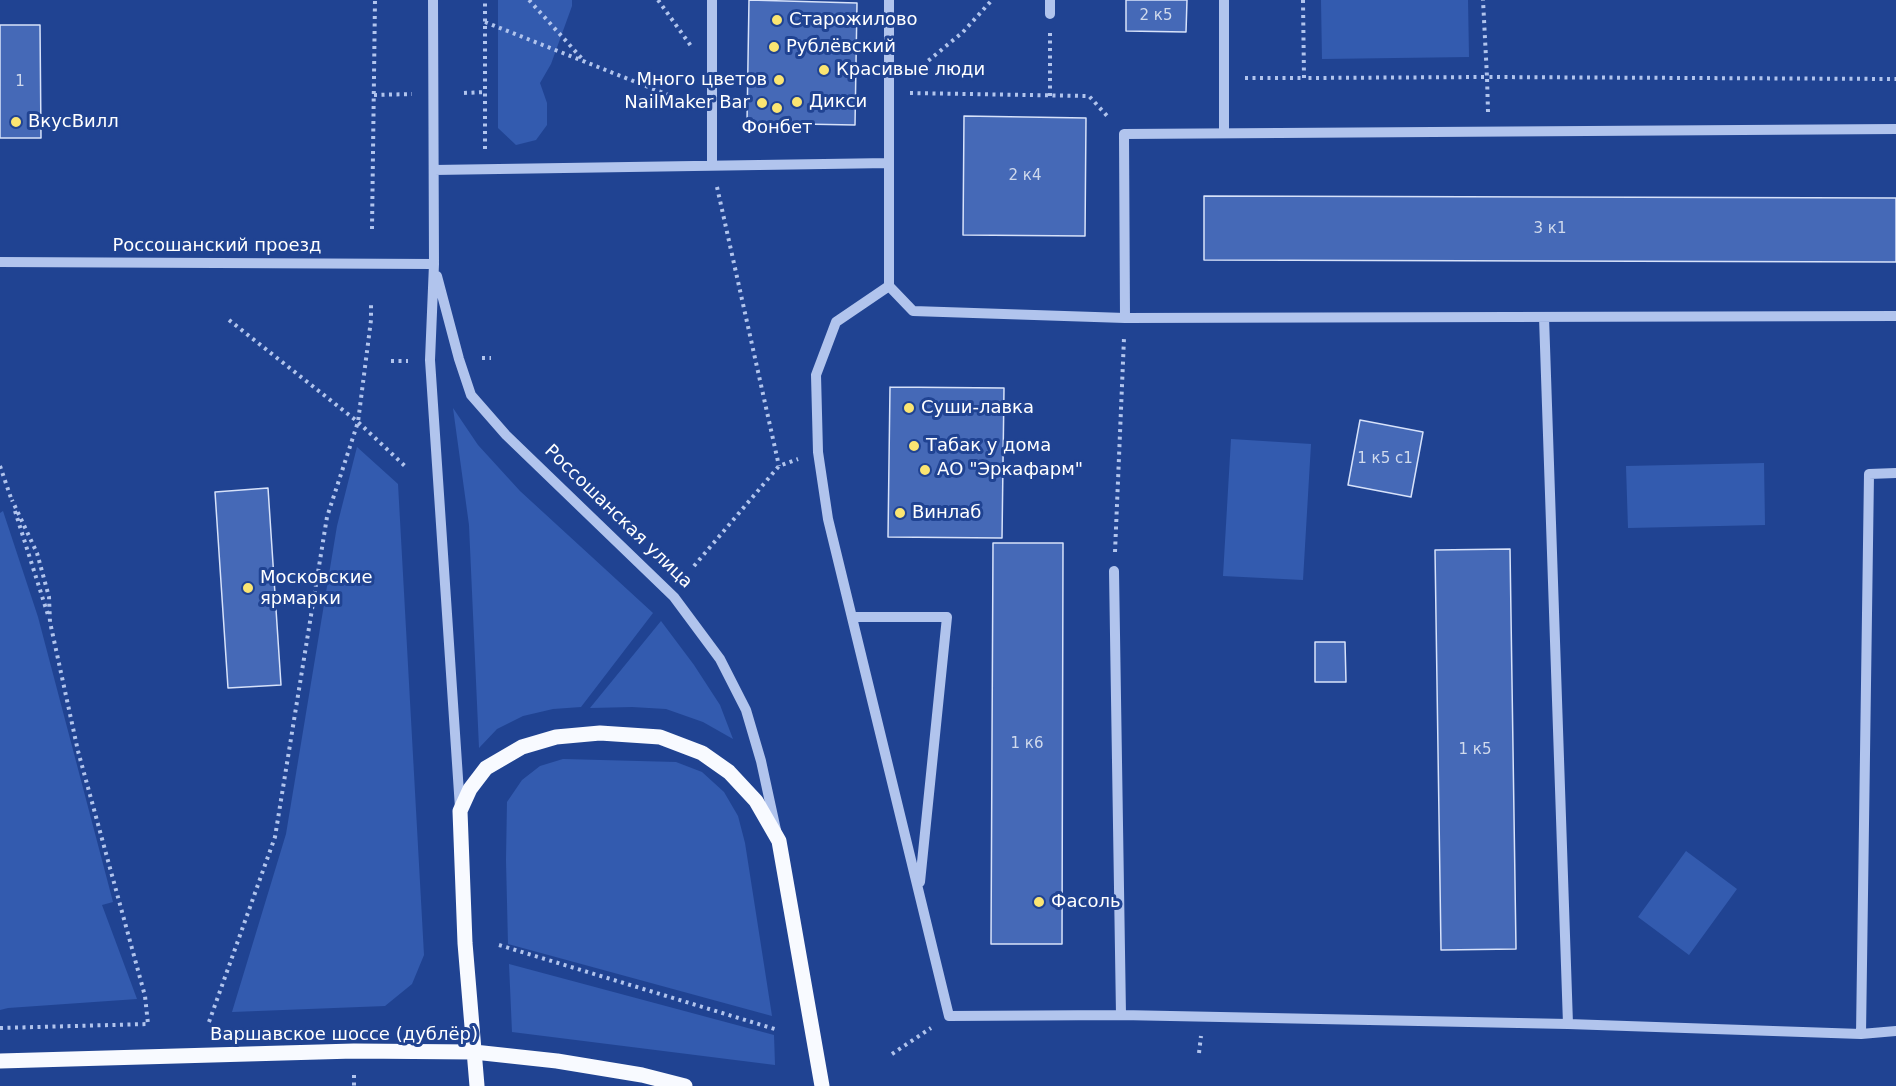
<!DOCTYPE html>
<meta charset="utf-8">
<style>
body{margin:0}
canvas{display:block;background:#204392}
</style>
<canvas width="1896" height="1086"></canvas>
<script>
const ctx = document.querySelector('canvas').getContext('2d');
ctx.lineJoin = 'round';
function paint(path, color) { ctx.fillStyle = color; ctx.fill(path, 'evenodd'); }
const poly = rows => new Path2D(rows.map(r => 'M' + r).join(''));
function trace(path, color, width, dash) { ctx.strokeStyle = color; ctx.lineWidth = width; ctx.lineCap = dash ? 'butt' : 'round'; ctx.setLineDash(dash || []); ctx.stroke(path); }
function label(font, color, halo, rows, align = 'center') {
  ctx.font = font + ' "DejaVu Sans",sans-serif'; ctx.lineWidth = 6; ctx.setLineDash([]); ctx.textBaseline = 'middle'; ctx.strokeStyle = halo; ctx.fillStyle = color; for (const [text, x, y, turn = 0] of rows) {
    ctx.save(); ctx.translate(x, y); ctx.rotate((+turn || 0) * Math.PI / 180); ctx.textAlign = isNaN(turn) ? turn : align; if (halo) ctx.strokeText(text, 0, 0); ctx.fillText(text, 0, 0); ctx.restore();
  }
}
const green = poly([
 [498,0,572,0,572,6,551,64,540,83,547,103,547,125,536,140,516,145,498,128],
 [1321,0,1468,0,1469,57,1322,59],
 [453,408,478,445,520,491,653,613,581,707,553,709,523,716,497,729,479,748,469,525],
 [1231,439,1311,444,1303,580,1223,576],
 [357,447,398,484,424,955,412,984,385,1006,232,1012,286,834,337,526],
 [1764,463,1765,525,1628,528,1626,466],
 [3,511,38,617,113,902,102,905,137,999,8,1008,0,1010,0,513],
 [661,621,694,665,720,705,733,739,703,722,666,709,632,707,590,708],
 [563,759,676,762,702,772,724,792,738,816,745,843,772,1016,508,944,506,860,507,802,522,780,540,766],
 [1686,851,1737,889,1689,955,1638,917],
 [509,964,774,1035,775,1065,512,1032]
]);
const building = poly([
 [749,0,857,3,855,125,747,123,749,0],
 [1126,0,1187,0,1186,32,1126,31,1126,0],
 [0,25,40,25,41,138,0,138,0,25],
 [964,116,1086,118,1085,236,963,235,964,116],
 [1204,196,1896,198,1896,262,1204,260,1204,196],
 [890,387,1004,388,1002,538,888,537,890,387],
 [1360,420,1423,432,1411,497,1348,485,1360,420],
 [268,488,281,685,228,688,215,492,268,488],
 [993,543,1063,543,1062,944,991,944,993,543],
 [1510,549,1516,949,1441,950,1435,550,1510,549],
 [1315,642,1345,642,1346,682,1315,682,1315,642]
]);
const path = poly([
 [529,0,585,62],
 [658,0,691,46],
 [1303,0,1304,78,1487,77,1483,0],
 [485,22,691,104],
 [911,75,963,32,992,0],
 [1245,78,1304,78],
 [464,93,485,92],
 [910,93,1089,96,1109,118],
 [374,95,412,94],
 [1050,96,1050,33],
 [1488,112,1487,77,1896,79],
 [485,149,485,0],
 [717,187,779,466],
 [372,229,375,0],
 [229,320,358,422,407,468],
 [482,358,491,358],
 [391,361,408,361],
 [0,466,12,501],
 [15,511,48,615],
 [1115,552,1124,338],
 [694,566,779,466,798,459],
 [499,945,778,1030],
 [209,1022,275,837,327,517,358,422,371,320,371,303],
 [0,1028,148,1024,145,996,78,751,50,622,49,597,37,553,12,500],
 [1199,1053,1201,1036],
 [892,1054,931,1028],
 [354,1075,354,1086]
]);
const minor = poly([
 [433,0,434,264,430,360,460,808],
 [889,0,889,286,913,311,1125,318,1896,316],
 [1224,0,1224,133],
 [1050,14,1050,0],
 [712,165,712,0],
 [434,170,889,163],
 [0,262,434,264],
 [437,276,459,359,471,395,506,435,674,597,720,659,746,710,761,761,776,830],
 [889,286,836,322,816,375,818,452,828,519,949,1016,1121,1015,1568,1024,1861,1034,1896,1031],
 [1544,317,1568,1024],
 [1125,318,1124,134,1896,129],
 [1114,571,1121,1015],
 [852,617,947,617,920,882],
 [1861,1034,1869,474,1896,473]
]);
const major = poly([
 [0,1061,354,1051,474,1052,557,1061,642,1075,685,1086],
 [477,1086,465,943,460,811,470,789,486,768,522,747,556,737,600,733,660,737,702,753,729,772,756,801,779,841,822,1086]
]);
const markers = [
 [777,20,6,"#fbe572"],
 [774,47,6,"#fbe572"],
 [824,70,6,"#fbe572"],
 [779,80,6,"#fbe572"],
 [797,102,6,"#fbe572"],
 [762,103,6,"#fbe572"],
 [777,108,6,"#fbe572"],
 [16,122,6,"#fbe572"],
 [909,408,6,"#fbe572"],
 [914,446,6,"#fbe572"],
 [925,470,6,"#fbe572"],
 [900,513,6,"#fbe572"],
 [248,588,6,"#fbe572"],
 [1039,902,6,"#fbe572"]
];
const numberNames = [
 ["2 к5",1156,16],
 ["1",20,82],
 ["2 к4",1025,176],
 ["3 к1",1550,229],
 ["1 к5 с1",1385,459],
 ["1 к6",1027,744],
 ["1 к5",1475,750]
];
const poiNames = [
 ["Старожилово",789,20],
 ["Рублёвский",786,47],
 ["Красивые люди",836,70],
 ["Много цветов",767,80,"right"],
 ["Дикси",809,102],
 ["NailMaker Bar",750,103,"right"],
 ["ВкусВилл",28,122],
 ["Фонбет",777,128,"center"],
 ["Суши-лавка",921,408],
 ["Табак у дома",926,446],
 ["АО \"Эркафарм\"",937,470],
 ["Винлаб",912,513],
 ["Московские",260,578],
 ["ярмарки",260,599],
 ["Фасоль",1051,902]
];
const streetNames = [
 ["Россошанский проезд",217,246],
 ["Россошанская улица",618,517,44],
 ["Варшавское шоссе (дублёр)",344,1035]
];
paint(green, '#335baf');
paint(building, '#4569b7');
trace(building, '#d7e2fa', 1.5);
trace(path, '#b1c4ed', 4, [3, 4.5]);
trace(minor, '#b1c4ed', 10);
trace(major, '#f8faff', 15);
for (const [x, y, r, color] of markers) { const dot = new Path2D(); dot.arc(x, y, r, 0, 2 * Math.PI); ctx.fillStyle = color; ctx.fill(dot); trace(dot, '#204392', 2); }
label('15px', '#d0daed', null, numberNames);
label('18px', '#fff', '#204392', poiNames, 'left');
label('18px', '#fff', '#204392', streetNames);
</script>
